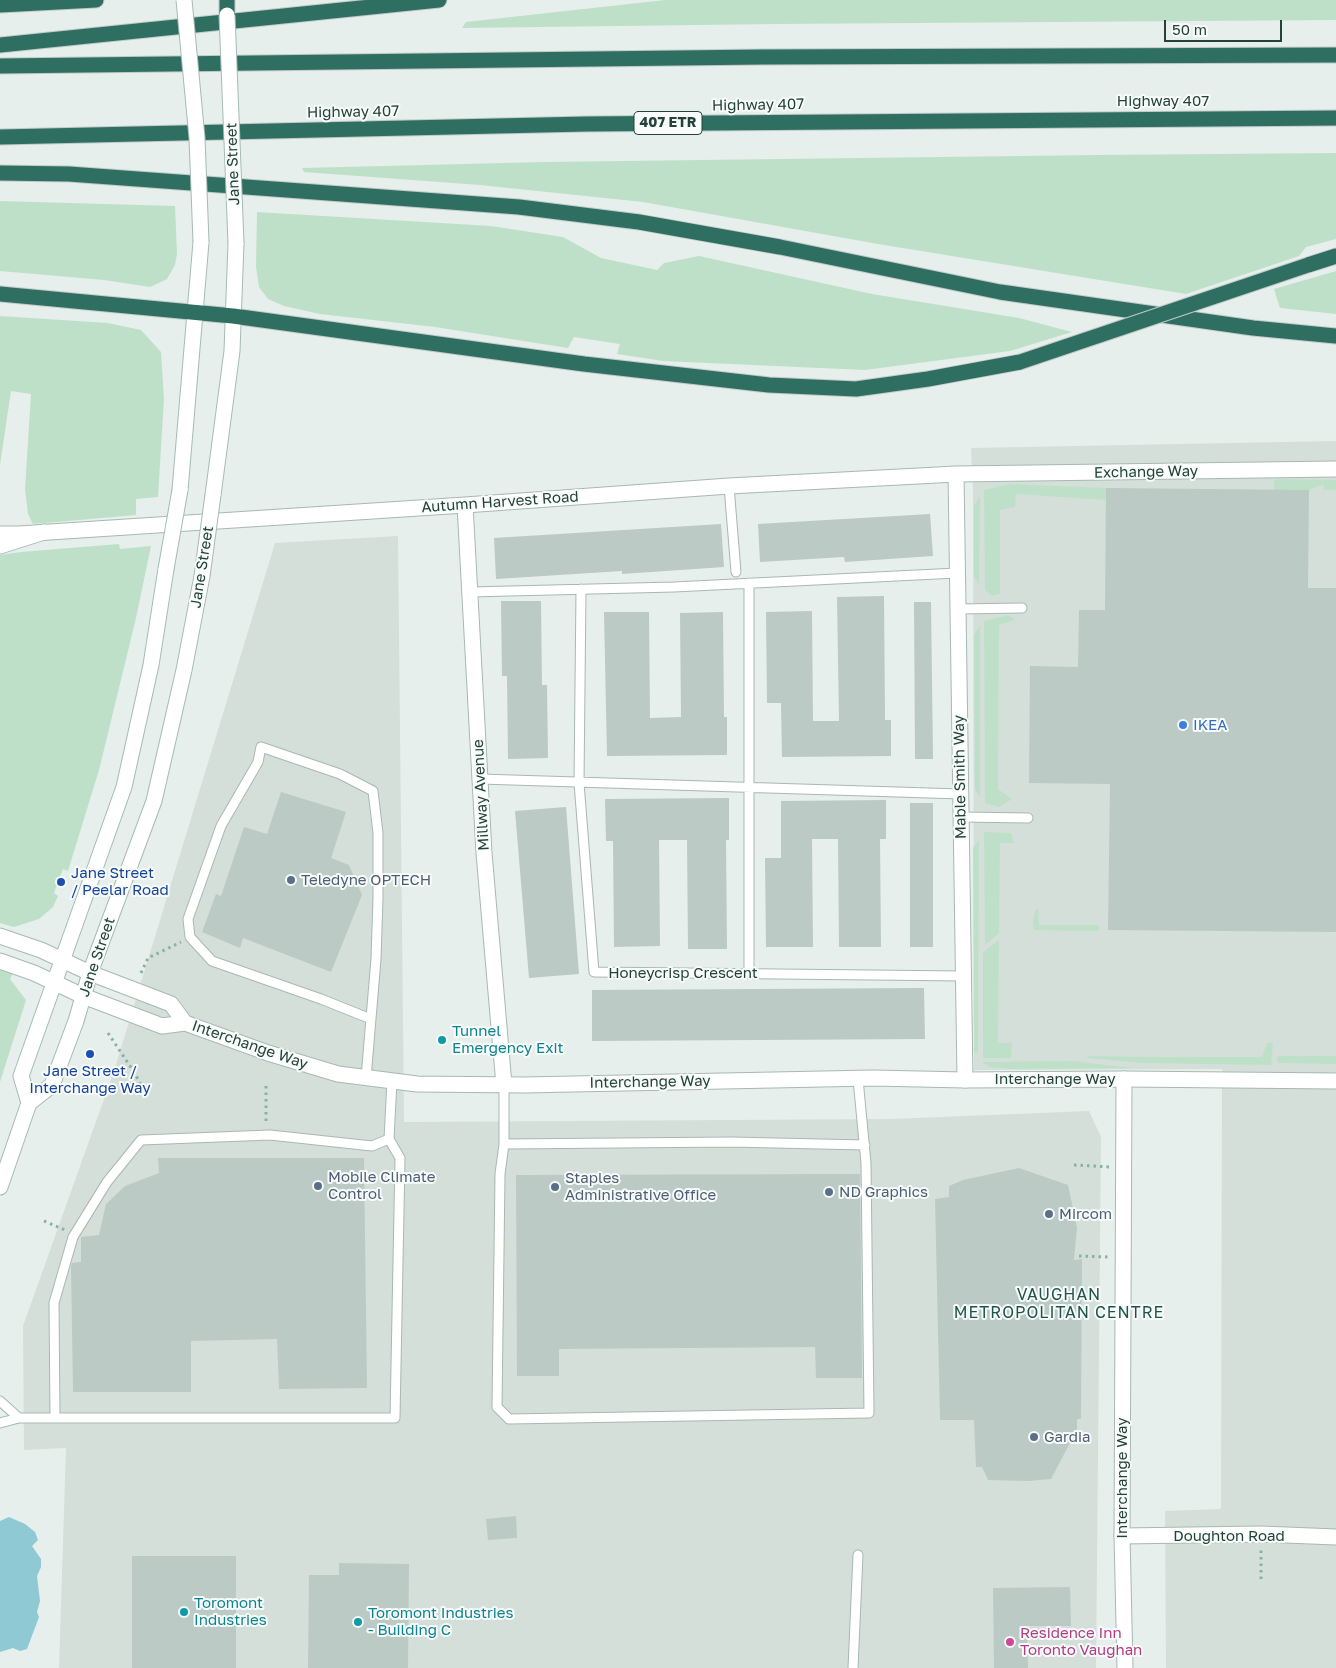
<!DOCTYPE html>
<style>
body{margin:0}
#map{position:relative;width:1336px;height:1668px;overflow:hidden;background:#e6efeb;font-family:"Golos Text",sans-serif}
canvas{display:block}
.scale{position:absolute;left:1164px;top:20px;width:118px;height:22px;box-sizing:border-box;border:2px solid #24423a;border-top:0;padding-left:6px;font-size:15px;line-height:18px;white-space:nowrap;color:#24423a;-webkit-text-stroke:4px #f7fbf9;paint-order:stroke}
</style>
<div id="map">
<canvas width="1336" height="1668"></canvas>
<div class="scale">50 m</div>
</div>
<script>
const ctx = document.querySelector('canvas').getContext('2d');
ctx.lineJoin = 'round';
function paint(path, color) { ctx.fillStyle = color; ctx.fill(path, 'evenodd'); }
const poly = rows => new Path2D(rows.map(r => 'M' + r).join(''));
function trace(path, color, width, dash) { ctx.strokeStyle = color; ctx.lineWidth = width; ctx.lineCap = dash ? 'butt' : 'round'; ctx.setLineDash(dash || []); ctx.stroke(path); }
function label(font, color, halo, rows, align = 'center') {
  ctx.font = font + ' "Golos Text",sans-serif'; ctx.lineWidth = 4; ctx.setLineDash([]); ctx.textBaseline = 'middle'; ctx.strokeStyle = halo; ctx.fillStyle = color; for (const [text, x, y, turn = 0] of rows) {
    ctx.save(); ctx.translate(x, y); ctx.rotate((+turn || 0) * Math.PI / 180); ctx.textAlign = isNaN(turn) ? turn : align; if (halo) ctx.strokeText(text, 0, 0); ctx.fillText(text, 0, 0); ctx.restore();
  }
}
const built = poly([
 [1336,441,1336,1668,1166,1668,1165,1511,1221,1509,1222,1069,974,1070,973,493,971,448],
 [398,536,404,1122,891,1119,1089,1111,1101,1137,1096,1668,59,1668,66,1448,24,1450,23,1326,114,1071,275,543]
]);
const green = poly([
 [665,0,1336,0,1336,20,777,24,462,28,466,22],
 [1336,153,1336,239,1306,247,1299,256,1186,294,878,244,643,202,480,185,304,172,302,168,545,162,1097,155],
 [0,201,175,206,177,254,175,265,167,279,150,287,104,280,0,271],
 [257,212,491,226,563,237,601,258,657,270,664,263,699,256,872,294,1019,318,1072,332,1010,351,865,370,663,361,617,354,620,344,574,337,568,348,435,327,320,314,284,306,268,299,259,287,256,267],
 [1336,271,1336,314,1280,308,1274,289],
 [0,316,108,323,141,330,161,352,164,399,158,497,136,499,136,515,33,524,28,514,25,489,31,394,11,391,0,465],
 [1274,479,1336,480,1336,490,1323,490,1324,484,1309,490,1274,490],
 [1009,484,1106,488,1106,500,1016,494,1015,507,1000,510,1000,594,992,596,985,590,984,490],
 [980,496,979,585,974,575,974,506],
 [119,544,120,549,151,546,136,618,99,770,68,871,63,869,54,893,58,896,53,907,39,919,14,927,0,923,0,555,21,552],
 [1008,615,1015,620,999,625,998,789,1012,799,999,807,985,803,984,621],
 [980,625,980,797,975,790,974,635],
 [984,832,1011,833,1014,843,1000,843,999,933,985,945],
 [979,840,978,1052,974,1053,973,848],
 [1038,909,1039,925,1099,925,1099,931,1034,930,1033,920,1035,911],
 [999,940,998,1043,1012,1043,1011,1058,983,1058,983,952],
 [0,969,13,973,10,979,26,1000,0,1082],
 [1267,1043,1273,1043,1271,1065,1142,1063,1088,1058,1089,1056,1147,1057,1262,1057],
 [1277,1056,1336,1056,1336,1064,1279,1063,1277,1060],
 [1072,1061,1133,1068,1008,1069,990,1067,982,1062]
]);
const water = poly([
 [9,1517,25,1524,35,1532,38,1540,32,1546,41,1559,41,1567,37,1576,40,1601,37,1612,39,1617,27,1649,20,1651,13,1648,0,1652,0,1521]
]);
const building = poly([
 [1106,488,1309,490,1308,588,1336,588,1336,932,1108,930,1110,784,1029,783,1030,666,1078,667,1079,610,1105,610],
 [930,514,933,556,845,562,844,557,760,562,758,524],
 [721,524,724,567,622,574,622,571,496,579,494,538],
 [884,596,885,720,891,720,891,756,782,757,781,703,767,703,766,612,812,611,813,721,839,721,837,597],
 [501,601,541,601,542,685,547,685,548,758,508,759,507,676,502,676],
 [914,602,931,602,933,759,915,759],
 [604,612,649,612,650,718,681,717,680,613,723,612,724,717,727,717,727,755,607,756],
 [281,792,346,812,331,858,349,865,362,895,331,972,243,938,240,948,202,932,216,894,221,896,244,827,267,834],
 [729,798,729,840,726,840,727,949,688,949,687,840,659,840,660,946,614,947,613,841,606,841,605,799],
 [886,800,886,839,880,839,881,947,839,947,838,839,812,839,813,947,766,947,765,858,781,858,781,801],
 [910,803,933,803,933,947,910,947],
 [566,807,579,974,529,978,515,811],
 [924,988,925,1039,592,1041,592,990],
 [158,1158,364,1158,367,1388,279,1389,277,1339,191,1341,191,1392,73,1392,71,1266,72,1263,81,1262,81,1237,99,1235,106,1204,125,1186,159,1173],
 [1019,1168,1068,1185,1077,1228,1074,1260,1082,1259,1081,1419,1077,1419,1077,1439,1072,1439,1051,1479,1028,1481,988,1480,982,1467,976,1467,974,1420,940,1420,935,1199,949,1197,949,1186,963,1180],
 [860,1174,862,1378,816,1378,815,1347,559,1349,559,1376,517,1376,516,1175],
 [516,1516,517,1538,488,1540,486,1519],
 [132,1556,236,1556,236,1668,132,1668],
 [339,1563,409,1564,408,1668,308,1668,309,1575,339,1575],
 [1070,1587,1071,1626,1027,1626,1028,1668,994,1668,993,1588]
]);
const path = poly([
 [141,973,148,958,181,942],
 [108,1033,134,1072,146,1094],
 [266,1086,266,1124],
 [1074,1165,1111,1167],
 [44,1221,65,1230],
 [1079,1256,1109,1257],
 [1261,1579,1261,1547]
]);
const service = poly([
 [729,486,736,572],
 [581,589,579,783,594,972,963,976],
 [469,592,674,587,957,573],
 [958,609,1022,608],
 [480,779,961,794],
 [961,817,1028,818],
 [749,974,749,583],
 [366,1078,376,959,378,898,378,833,373,791,340,774,261,747,258,762,221,826,188,919,190,937,212,961,321,999,371,1019],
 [504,1085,504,1144,500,1174,497,1407,509,1419,869,1413,866,1163,858,1079],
 [504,1144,731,1142,865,1145],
 [0,1401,19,1418],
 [55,1418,54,1303,73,1237,107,1182,141,1140,270,1135,372,1146,389,1139],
 [0,1423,19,1418,395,1418,400,1158,389,1139,392,1081],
 [853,1668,858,1555]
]);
const minor = poly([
 [956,474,965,1080],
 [465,505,484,853,504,1085],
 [0,534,19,534,465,505,729,486,956,474,1336,469],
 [1124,1079,1336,1081],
 [1122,1536,1261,1534,1336,1537]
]);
const tertiary = poly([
 [0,546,44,532],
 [0,936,41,950,90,973,171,1004,185,1023],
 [0,961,34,973,83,996,162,1026,185,1023,268,1053,338,1074,417,1084,524,1085,873,1078,965,1080,1124,1079,1122,1536,1125,1668]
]);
const secondary = poly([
 [180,490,201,242],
 [213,495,232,351,236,243],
 [29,1103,21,1076,124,787,151,665,166,569],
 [0,1187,29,1103,52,1085,76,1021,90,973,154,801,184,670,202,576]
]);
const motorway = poly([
 [0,5,96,0],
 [227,15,227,0],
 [0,45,439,0],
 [0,66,762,57,1336,55],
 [0,137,587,124,1336,118],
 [0,173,69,174,519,207,639,222,780,247,1000,292,1253,328,1336,336],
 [1308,265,1336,256],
 [0,294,233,316,584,364,769,385,856,389,928,379,1020,362]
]);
const secondaryBridge = poly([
 [184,0,197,138,201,242],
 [227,15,236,243],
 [166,569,180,490],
 [202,576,213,495]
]);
const motorwayBridge = poly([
 [1020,362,1308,265]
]);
const markers = [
 [1183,725,5,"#3f7fe0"],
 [291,880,5,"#5c6f8a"],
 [61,882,5,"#1a4fb4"],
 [442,1040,5,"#0f9aa8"],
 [90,1054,5,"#1a4fb4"],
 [318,1186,5,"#5c6f8a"],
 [555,1187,5,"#5c6f8a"],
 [829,1192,5,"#5c6f8a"],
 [1049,1214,5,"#5c6f8a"],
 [1034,1437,5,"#5c6f8a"],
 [184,1612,5,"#0f9aa8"],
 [358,1622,5,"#0f9aa8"],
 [1010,1642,5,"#d1479c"]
];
const shields = [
 [668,123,68]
];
const shieldNames = [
 ["407 ETR",668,123]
];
const streetNames = [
 ["Highway 407",1163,101],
 ["Highway 407",758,105,-1],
 ["Highway 407",353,112,-1],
 ["Jane Street",233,164,-92],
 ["Exchange Way",1146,472,-1],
 ["Autumn Harvest Road",500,502,-4],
 ["Jane Street",202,567,-81],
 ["Mable Smith Way",960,777,-91],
 ["Millway Avenue",481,795,-93],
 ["Jane Street",97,957,-71],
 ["Honeycrisp Crescent",683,973],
 ["Interchange Way",250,1045,19],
 ["Interchange Way",1055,1079],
 ["Interchange Way",650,1082,-1],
 ["Interchange Way",1122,1478,-90],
 ["Doughton Road",1229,1536]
];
const shopNames = [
 ["IKEA",1193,725]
];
const transitNames = [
 ["Jane Street",71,873],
 ["/ Peelar Road",71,890],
 ["Jane Street /",90,1071,"center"],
 ["Interchange Way",90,1088,"center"]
];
const serviceNames = [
 ["Teledyne OPTECH",301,880],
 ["Mobile Climate",328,1177],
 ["Control",328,1194],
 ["Staples",565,1178],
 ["Administrative Office",565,1195],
 ["ND Graphics",839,1192],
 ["Mircom",1059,1214],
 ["Gardia",1044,1437]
];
const cultureNames = [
 ["Tunnel",452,1031],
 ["Emergency Exit",452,1048],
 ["Toromont",194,1603],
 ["Industries",194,1620],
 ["Toromont Industries",368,1613],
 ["- Building C",368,1630]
];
const hotelNames = [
 ["Residence Inn",1020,1633],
 ["Toronto Vaughan",1020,1650]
];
const neighbourhoodNames = [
 ["VAUGHAN",1059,1295],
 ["METROPOLITAN CENTRE",1059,1313]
];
paint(built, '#d4dfda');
paint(green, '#bfe0c8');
paint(water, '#8ec9d4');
paint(building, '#bbcac4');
trace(service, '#a8b8b2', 11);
trace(minor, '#a8b8b2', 17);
trace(tertiary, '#a8b8b2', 17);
trace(secondary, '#a4bbb3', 17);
trace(motorway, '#c2cac8', 17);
trace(path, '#86b3a5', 3, [2.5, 4]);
trace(service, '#fff', 9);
trace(minor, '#fff', 15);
trace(tertiary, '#fff', 15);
trace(secondary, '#fff', 15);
trace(motorway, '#2f6f62', 15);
trace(secondaryBridge, '#a4bbb3', 17, []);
trace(motorwayBridge, '#c2cac8', 17, []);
trace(secondaryBridge, '#fff', 15);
trace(motorwayBridge, '#2f6f62', 15);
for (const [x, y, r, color] of markers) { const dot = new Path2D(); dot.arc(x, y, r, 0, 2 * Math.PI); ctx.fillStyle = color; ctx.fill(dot); trace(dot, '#f7fbf9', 2); }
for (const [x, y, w] of shields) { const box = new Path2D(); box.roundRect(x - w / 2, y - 11.5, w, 23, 4); ctx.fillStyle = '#f7fbf9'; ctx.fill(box); trace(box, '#24423a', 1); }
label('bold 14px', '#24423a', null, shieldNames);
label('15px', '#24423a', '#f7fbf9', streetNames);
label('15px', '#366cbe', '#f7fbf9', shopNames, 'left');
label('15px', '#164399', '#f7fbf9', transitNames, 'left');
label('15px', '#4e5e75', '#f7fbf9', serviceNames, 'left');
label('15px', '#0d838f', '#f7fbf9', cultureNames, 'left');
label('15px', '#b23c85', '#f7fbf9', hotelNames, 'left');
ctx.letterSpacing = '1px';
label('16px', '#1f5548', '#f7fbf9', neighbourhoodNames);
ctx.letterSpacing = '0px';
</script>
